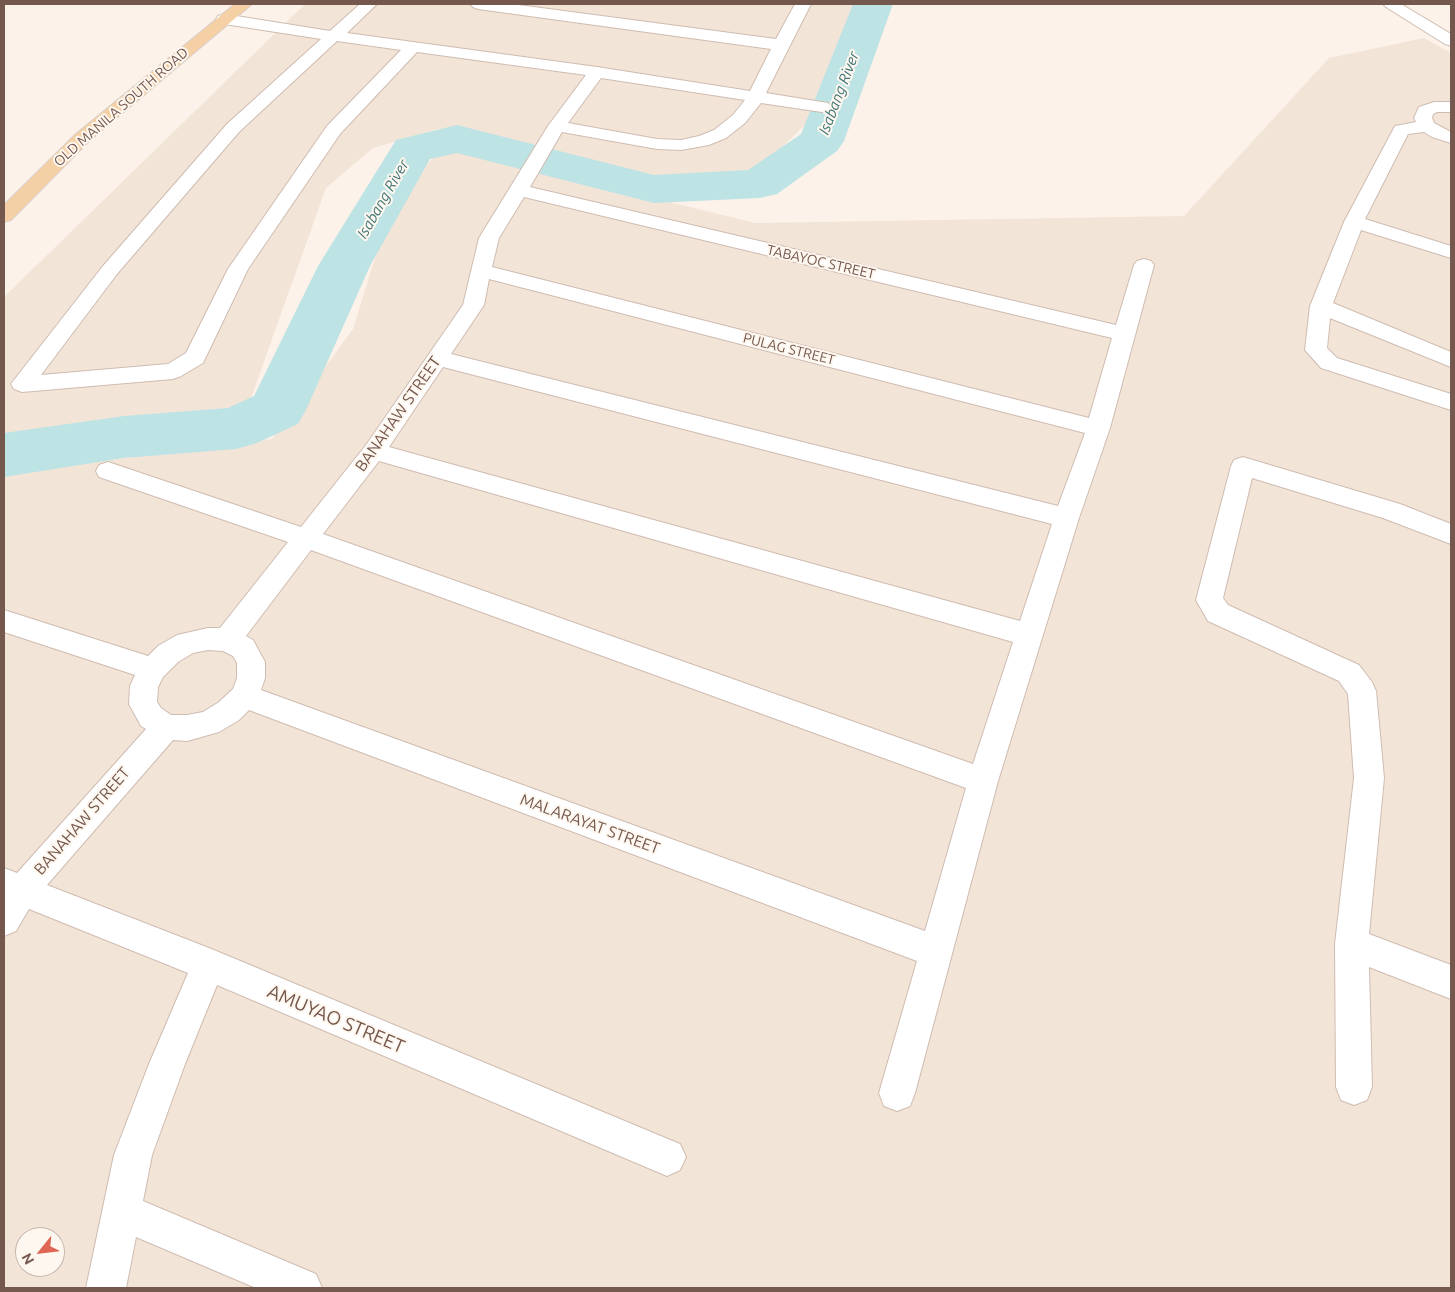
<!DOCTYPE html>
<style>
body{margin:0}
#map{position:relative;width:1455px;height:1292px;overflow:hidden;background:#fcf2e9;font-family:Ubuntu,sans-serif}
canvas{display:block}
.frame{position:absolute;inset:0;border:5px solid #75584d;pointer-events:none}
.north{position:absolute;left:15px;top:1227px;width:50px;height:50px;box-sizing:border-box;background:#fef7ef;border:1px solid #c7b7ae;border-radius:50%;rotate:241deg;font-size:14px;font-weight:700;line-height:20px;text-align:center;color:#75584d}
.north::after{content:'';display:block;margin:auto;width:18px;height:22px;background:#df6655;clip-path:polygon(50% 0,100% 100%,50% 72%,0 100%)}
</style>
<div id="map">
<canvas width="1455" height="1292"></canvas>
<div class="frame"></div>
<div class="north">N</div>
</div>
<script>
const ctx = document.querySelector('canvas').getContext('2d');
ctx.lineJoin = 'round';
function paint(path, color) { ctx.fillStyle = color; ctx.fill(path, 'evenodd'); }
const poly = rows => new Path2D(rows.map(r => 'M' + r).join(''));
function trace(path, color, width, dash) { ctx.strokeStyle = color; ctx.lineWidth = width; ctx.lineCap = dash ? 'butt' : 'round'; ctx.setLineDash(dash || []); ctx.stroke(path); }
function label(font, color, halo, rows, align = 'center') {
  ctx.font = font + ' Ubuntu,sans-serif'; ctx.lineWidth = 4; ctx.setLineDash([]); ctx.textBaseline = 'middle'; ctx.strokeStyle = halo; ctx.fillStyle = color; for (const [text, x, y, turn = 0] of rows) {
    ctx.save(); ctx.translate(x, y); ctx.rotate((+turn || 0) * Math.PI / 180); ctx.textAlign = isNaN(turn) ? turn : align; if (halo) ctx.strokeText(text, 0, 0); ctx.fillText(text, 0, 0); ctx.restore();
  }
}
const residential = poly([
 [305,4,858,4,832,98,750,179,651,183,438,129,373,148,326,188,247,409,4,449,4,297],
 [1424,38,1451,53,1451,1288,4,1288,4,474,272,439,353,329,394,196,445,147,755,223,1184,216,1329,58],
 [25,1237,55,1237,55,1267,25,1267]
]);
const river = poly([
 [853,4,893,4,844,141,837,151,777,194,760,198,654,203,457,153,430,159,370,266,306,410,298,424,257,443,236,449,124,458,4,477,4,433,124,416,228,408,254,396,318,266,396,140,457,125,654,175,748,170,801,134,853,4]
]);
const minor = poly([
 [360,4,377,4,347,33,597,67,750,91,771,49,478,9,473,7,470,4,511,4,776,39,795,4,811,4,766,93,828,103,831,107,828,111,822,112,761,103,745,123,726,138,709,145,681,150,657,149,562,132,530,187,1116,325,1134,265,1137,261,1144,259,1151,261,1154,265,1110,428,1079,518,998,781,915,1093,910,1106,897,1111,884,1106,879,1093,917,961,249,710,239,720,219,732,187,741,173,740,47,885,209,948,680,1144,686,1157,680,1170,667,1176,217,985,185,1064,152,1155,143,1201,316,1274,322,1288,256,1288,136,1237,126,1288,86,1288,114,1155,149,1064,188,973,29,909,16,931,4,936,4,868,17,873,146,729,141,726,129,704,130,686,135,675,4,632,4,610,148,656,158,646,177,635,208,628,220,628,288,542,99,477,96,471,99,465,108,462,117,465,301,527,366,445,463,305,479,238,548,126,586,75,417,52,340,134,248,269,203,363,181,376,173,379,22,392,14,389,11,384,103,266,227,124,321,39,224,24,218,22,216,19,218,16,224,14,330,31,360,4],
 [337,41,401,50,327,126,228,269,186,353,168,364,41,375,117,274,239,132,337,41],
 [601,78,745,100,733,115,714,130,699,136,681,140,657,139,568,123,601,78],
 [524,197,1112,338,1089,418,492,267,499,238,524,197],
 [489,279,1085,433,1058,506,451,354,484,305,489,279],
 [443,367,1052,524,1020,621,389,447,443,367],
 [379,461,1013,642,973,764,323,534,379,461],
 [311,550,966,788,925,931,261,690,265,678,265,662,253,640,246,636,311,550],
 [208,650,223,651,233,656,237,663,237,678,233,689,219,702,203,712,187,715,171,715,161,708,157,702,158,687,163,677,178,662,193,653,208,650],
 [1383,4,1401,4,1451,34,1451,46,1445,44,1386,7,1383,4],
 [1434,102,1451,102,1451,112,1437,112,1433,114,1432,118,1434,123,1451,132,1451,143,1432,137,1424,132,1408,134,1365,219,1451,246,1451,258,1361,230,1333,303,1451,352,1451,367,1330,318,1327,348,1337,358,1451,394,1451,410,1321,368,1305,350,1310,306,1344,222,1395,126,1416,122,1414,118,1419,107,1434,102],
 [1243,457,1400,504,1451,524,1451,544,1383,518,1252,478,1223,598,1228,605,1359,665,1372,682,1376,691,1384,778,1369,934,1451,965,1451,999,1369,967,1372,1087,1367,1100,1354,1105,1341,1100,1336,1087,1335,944,1354,778,1348,694,1339,681,1208,621,1196,600,1231,466,1234,460,1243,457]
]);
const primary = poly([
 [235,4,252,4,88,142,11,220,4,222,4,205,76,134,235,4]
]);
const farStreetnames = [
 ["OLD MANILA SOUTH ROAD",121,107,-41],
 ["TABAYOC STREET",821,262,13],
 ["PULAG STREET",789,349,14]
];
const farWaternames = [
 ["Isabang River",839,93,-69],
 ["Isabang River",383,199,-60]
];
const streetNames = [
 ["BANAHAW STREET",398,414,-55],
 ["BANAHAW STREET",82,821,-49],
 ["MALARAYAT STREET",590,824,20]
];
const nearStreetnames = [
 ["AMUYAO STREET",336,1019,23]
];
paint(residential, '#f3e4d8');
paint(river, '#bee3e5');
trace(minor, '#cfbcb1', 2);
trace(primary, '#d8d0cd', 2);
paint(minor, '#fff');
paint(primary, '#f6d0a5');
label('14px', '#75584d', '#fef7ef', farStreetnames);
label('italic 15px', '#427679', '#fef7ef', farWaternames);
label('16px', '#75584d', '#fef7ef', streetNames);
label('19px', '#75584d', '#fef7ef', nearStreetnames);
</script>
